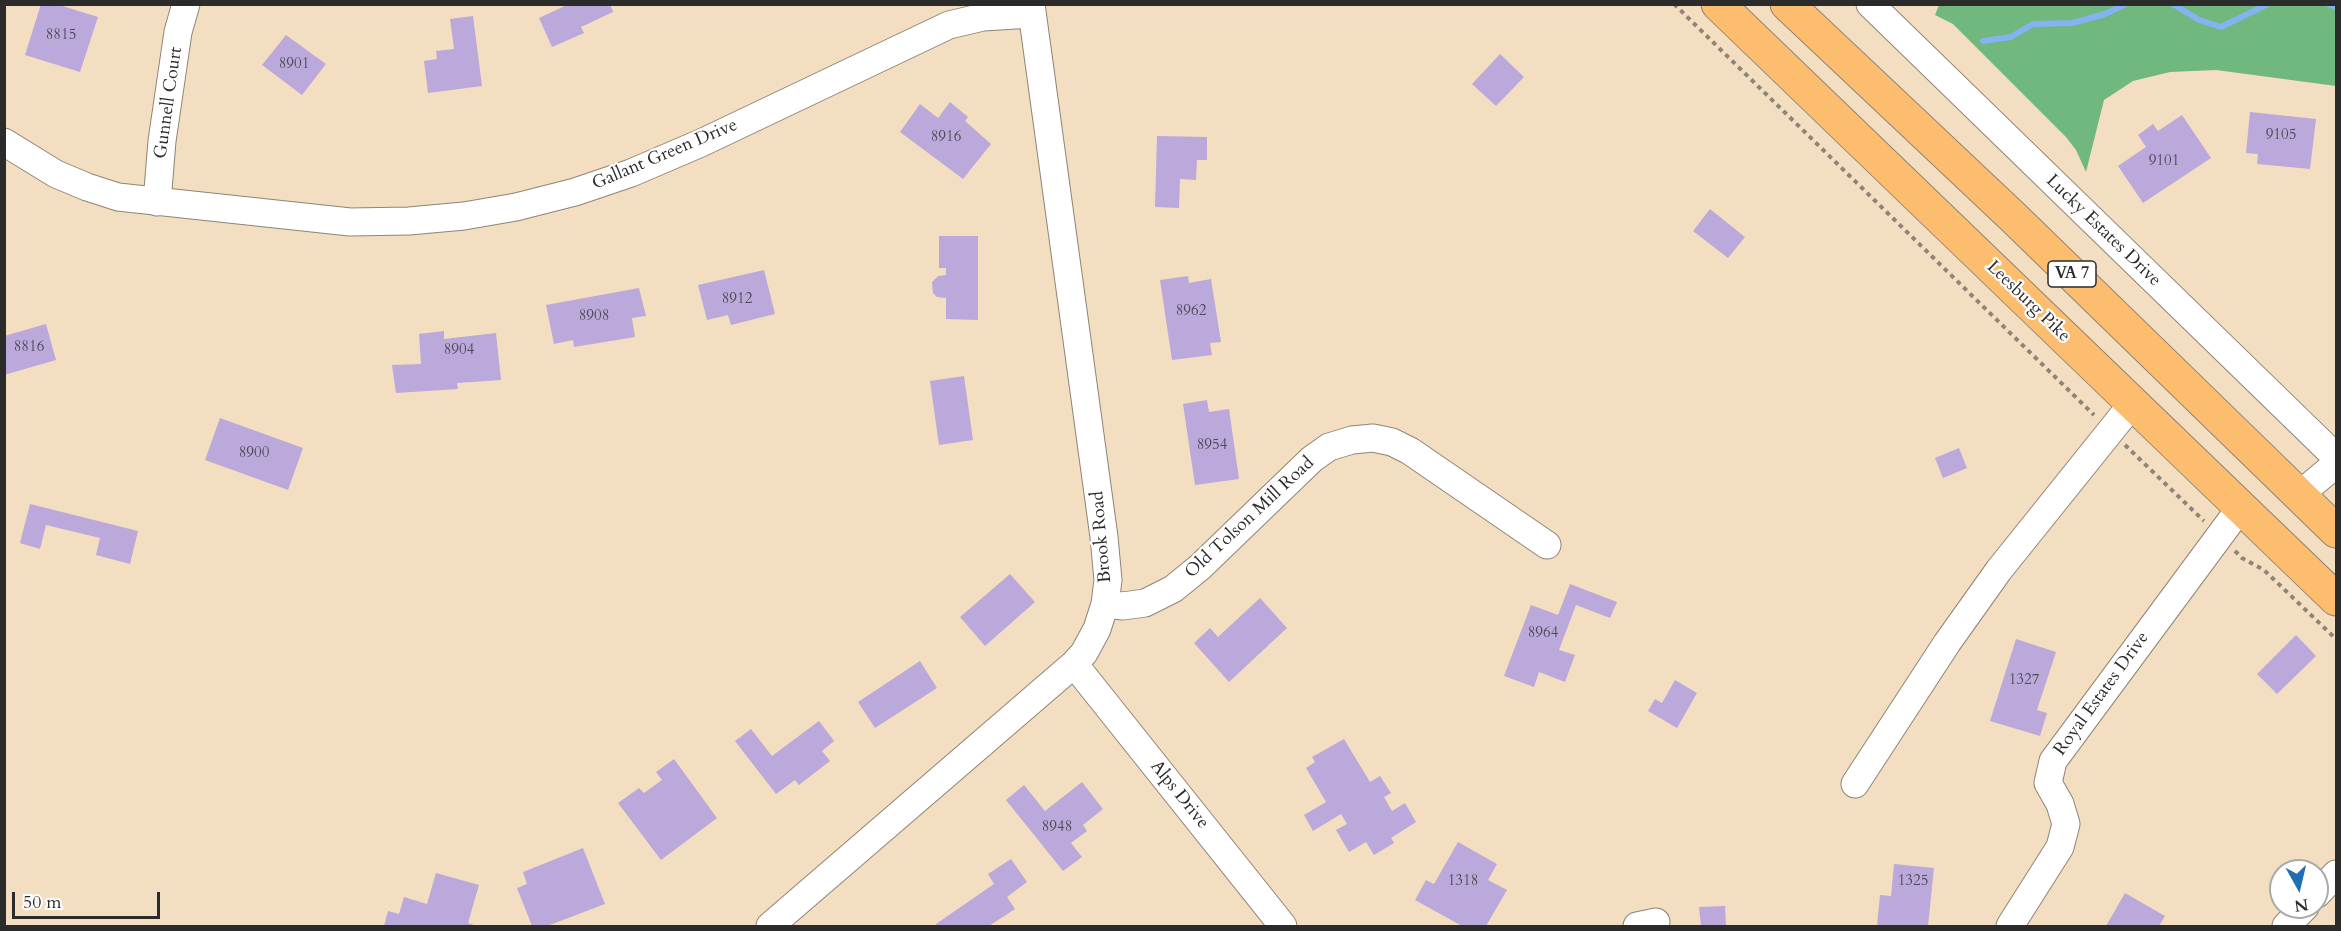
<!DOCTYPE html>
<style>
body{margin:0}
#map{position:relative;width:2341px;height:931px;overflow:hidden;background:#f3dec1;font-family:Cardo,serif}
canvas{display:block}
.frame{position:absolute;inset:0;border:6px solid #2b2b2b;pointer-events:none}
.north{position:absolute;left:2269px;top:859px;width:60px;height:60px;box-sizing:border-box;background:#fff;border:2px solid #aaa;border-radius:50%;rotate:172deg;font-size:16px;font-weight:700;line-height:24px;text-align:center;color:#2b2b2b}
.north::after{content:'';display:block;margin:auto;width:21px;height:27px;background:#1f6fb2;clip-path:polygon(50% 0,100% 100%,50% 72%,0 100%)}
.scale{position:absolute;left:12px;top:892px;width:148px;height:27px;box-sizing:border-box;border:3px solid #2b2b2b;border-top:0;padding-left:8px;font-size:18px;line-height:21px;white-space:nowrap;color:#2b2b2b;-webkit-text-stroke:4px #fff;paint-order:stroke}
</style>
<div id="map">
<canvas width="2341" height="931"></canvas>
<div class="frame"></div>
<div class="north">N</div>
<div class="scale">50 m</div>
</div>
<script>
const ctx = document.querySelector('canvas').getContext('2d');
ctx.lineJoin = 'round';
function paint(path, color) { ctx.fillStyle = color; ctx.fill(path, 'evenodd'); }
const poly = rows => new Path2D(rows.map(r => 'M' + r).join(''));
function trace(path, color, width, dash) { ctx.strokeStyle = color; ctx.lineWidth = width; ctx.lineCap = dash ? 'butt' : 'round'; ctx.setLineDash(dash || []); ctx.stroke(path); }
function label(font, color, halo, rows, align = 'center') {
  ctx.font = font + ' Cardo,serif'; ctx.lineWidth = 4.5; ctx.setLineDash([]); ctx.textBaseline = 'middle'; ctx.strokeStyle = halo; ctx.fillStyle = color; for (const [text, x, y, turn = 0] of rows) {
    ctx.save(); ctx.translate(x, y); ctx.rotate((+turn || 0) * Math.PI / 180); ctx.textAlign = isNaN(turn) ? turn : align; if (halo) ctx.strokeText(text, 0, 0); ctx.fillText(text, 0, 0); ctx.restore();
  }
}
const forest = poly([
 [1939,5,2336,5,2336,86,2216,70,2170,72,2133,81,2104,100,2086,172,2076,150,2066,137,1953,24,1935,15]
]);
const stream = poly([
 [2173,4,2199,20,2221,27,2268,4],
 [2328,4,2336,7],
 [1983,41,2011,37,2033,24,2072,23,2105,14,2126,4]
]);
const building = poly([
 [41,4,56,4,98,17,80,72,25,55],
 [569,4,610,4,613,12,581,27,584,33,552,47,539,18],
 [473,16,482,86,428,93,424,61,437,59,436,51,454,49,450,19],
 [286,35,326,64,302,95,262,65],
 [1500,54,1524,77,1496,106,1472,84],
 [950,102,968,117,965,121,991,144,963,179,900,132,920,104,938,118],
 [2250,112,2316,119,2310,169,2257,164,2258,154,2246,153],
 [2182,115,2211,158,2143,203,2118,166,2146,147,2138,135,2153,124,2158,131],
 [1157,136,1207,137,1207,160,1197,160,1196,180,1180,179,1179,208,1155,207],
 [1710,209,1745,237,1728,258,1693,231],
 [939,236,978,236,978,320,946,319,946,298,937,297,933,293,932,282,938,276,946,275,946,268,939,268],
 [764,270,775,314,731,325,728,315,707,320,698,285],
 [1188,276,1189,283,1211,279,1221,342,1210,343,1212,355,1172,360,1160,280],
 [639,288,646,316,632,318,635,337,574,347,573,340,554,344,546,305],
 [46,324,56,360,4,375,4,336],
 [444,331,444,339,496,333,501,380,457,383,458,389,396,393,392,365,421,364,419,334],
 [964,376,973,440,939,445,930,381],
 [1207,400,1209,412,1229,409,1239,479,1195,485,1183,404],
 [220,418,303,448,288,490,205,460],
 [1959,448,1967,468,1943,478,1935,458],
 [30,504,138,531,130,564,96,555,100,538,46,525,40,549,20,543],
 [1010,574,1035,602,985,646,960,617],
 [1570,584,1617,602,1610,618,1576,605,1559,650,1575,655,1565,682,1539,672,1534,687,1504,676,1531,605,1558,615],
 [1260,598,1287,628,1229,682,1194,643,1210,628,1218,637],
 [2296,635,2316,656,2277,694,2257,674],
 [2016,639,2056,652,2037,710,2047,713,2040,736,1990,721],
 [920,661,937,688,875,728,858,702],
 [1675,680,1697,693,1677,728,1648,711,1655,699,1662,703],
 [819,721,834,741,822,751,830,761,799,785,795,780,776,794,735,741,751,729,772,756],
 [1344,739,1370,782,1380,776,1391,793,1384,797,1392,811,1405,803,1416,822,1391,838,1394,843,1374,855,1366,842,1349,852,1336,830,1347,824,1341,814,1313,831,1304,815,1326,802,1306,768,1315,762,1312,757],
 [674,759,717,818,661,860,618,803,639,788,644,793,662,780,656,772],
 [1082,782,1103,809,1083,825,1087,831,1071,843,1082,857,1063,871,1006,800,1024,785,1045,811],
 [1458,842,1497,864,1488,880,1507,890,1486,926,1462,926,1415,900,1426,880,1434,884],
 [583,848,605,904,547,926,532,926,517,888,527,884,523,872],
 [1011,859,1027,882,1007,897,1015,909,989,926,937,926,936,924,994,884,988,874],
 [1894,864,1934,868,1928,926,1877,926,1880,895,1891,896],
 [436,873,479,885,468,923,477,926,384,926,388,911,399,914,404,897,427,904],
 [2125,893,2165,916,2159,926,2106,926],
 [1725,906,1726,926,1701,926,1699,907]
]);
const path = poly([
 [1674,4,2094,415],
 [2125,445,2204,521],
 [2235,551,2242,558,2264,570,2336,639]
]);
const minor = poly([
 [1870,4,2336,457],
 [4,142,56,174,87,187,118,197,350,222,409,221,464,216,516,207,575,192,631,173,701,143,949,25,983,17,1032,14],
 [157,202,162,141,178,32,186,4],
 [2299,495,2336,464],
 [1105,604,1123,606,1145,603,1173,589,1200,567,1312,459,1329,447,1352,440,1373,438,1392,442,1410,451,1547,545],
 [1074,664,1283,926],
 [1855,784,1947,643,1999,570,2133,403],
 [2317,894,2336,874],
 [770,926,1074,664,1084,653,1097,629,1105,604,1108,580,1104,537,1031,4],
 [1637,926,1656,922],
 [2010,926,2060,847,2066,824,2060,804,2048,783,2053,761,2241,507],
 [2286,926,2305,907]
]);
const highway = poly([
 [1718,4,2336,599],
 [1787,4,2013,217,2336,531]
]);
const numberNames = [
 ["8815",61,36],
 ["8901",294,65],
 ["9105",2281,136],
 ["8916",946,138],
 ["9101",2164,162],
 ["8912",737,300],
 ["8962",1191,312],
 ["8908",594,317],
 ["8816",29,348],
 ["8904",459,351],
 ["8954",1212,446],
 ["8900",254,454],
 ["8964",1543,634],
 ["1327",2024,681],
 ["8948",1057,828],
 ["1318",1463,882],
 ["1325",1913,882]
];
const shields = [
 [2072,274,48]
];
const shieldNames = [
 ["VA 7",2072,274]
];
const streetNames = [
 ["Gunnell Court",169,103,-82],
 ["Gallant Green Drive",665,155,-23],
 ["Lucky Estates Drive",2103,231,44],
 ["Leesburg Pike",2028,302,44],
 ["Old Tolson Mill Road",1250,518,-43],
 ["Brook Road",1102,537,-95],
 ["Royal Estates Drive",2102,694,-54],
 ["Alps Drive",1179,795,51]
];
paint(forest, '#70b87d');
trace(stream, '#84b3ef', 6);
paint(building, '#baa9da');
trace(minor, '#8f8476', 29);
trace(highway, '#8f8476', 35);
trace(path, '#8f8476', 4, [4.5, 4.5]);
trace(minor, '#fff', 27);
trace(highway, '#fcbd6f', 33);
label('15px', '#4f4a57', null, numberNames);
for (const [x, y, w] of shields) { const box = new Path2D(); box.roundRect(x - w / 2, y - 13, w, 26, 4.5); ctx.fillStyle = '#fff'; ctx.fill(box); trace(box, '#2b2b2b', 1.5); }
label('bold 16px', '#2b2b2b', null, shieldNames);
label('18px', '#2b2b2b', '#fff', streetNames);
</script>
